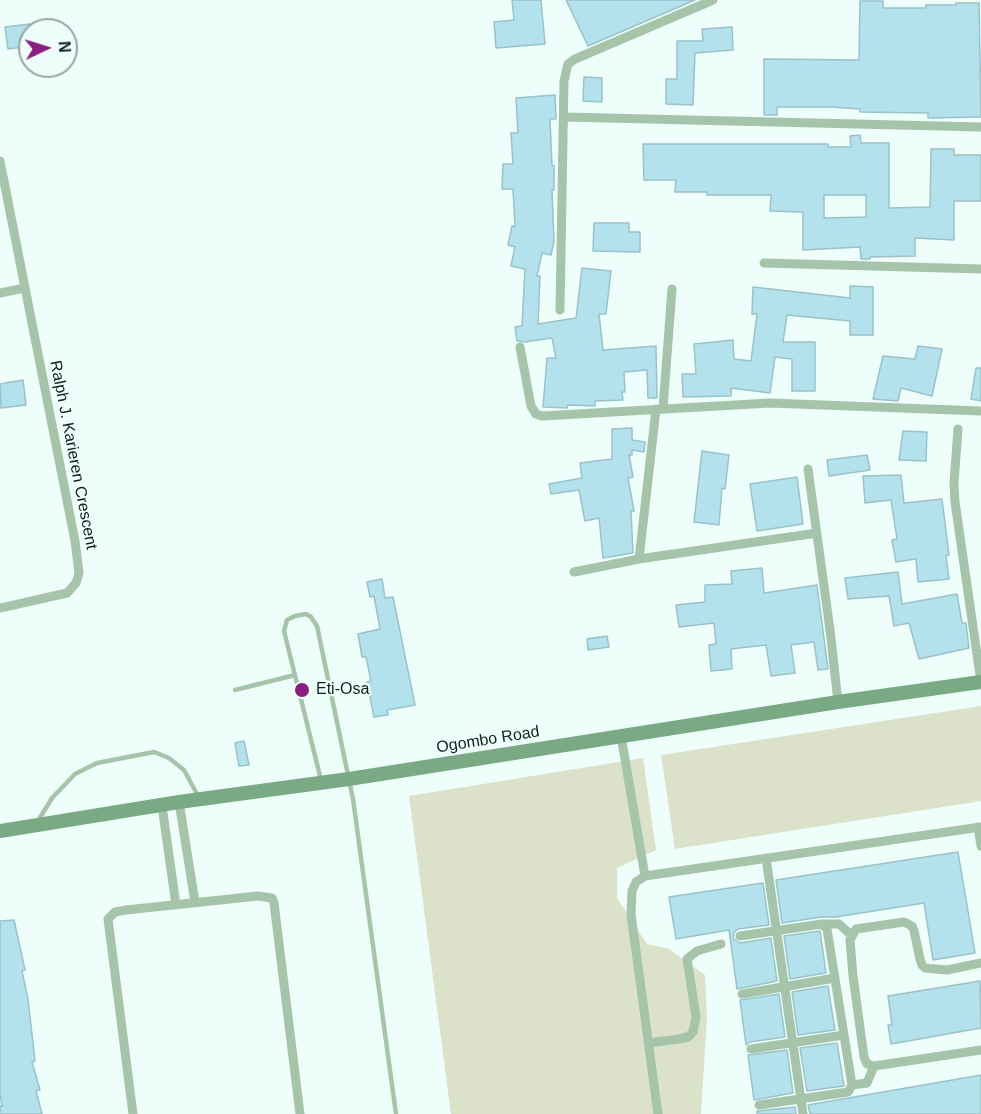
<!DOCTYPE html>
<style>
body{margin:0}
#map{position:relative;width:981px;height:1114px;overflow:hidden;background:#eefefb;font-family:Helvetica,sans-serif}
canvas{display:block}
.north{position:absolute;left:18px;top:18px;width:60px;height:60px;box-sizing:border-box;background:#eefefb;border:2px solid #96a6a3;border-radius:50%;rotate:86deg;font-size:16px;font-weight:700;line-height:24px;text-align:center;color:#11211e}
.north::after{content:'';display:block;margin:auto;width:21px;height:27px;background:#8b1d81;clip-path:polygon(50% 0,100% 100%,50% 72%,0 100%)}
</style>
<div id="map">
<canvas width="981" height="1114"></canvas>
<div class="north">N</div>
</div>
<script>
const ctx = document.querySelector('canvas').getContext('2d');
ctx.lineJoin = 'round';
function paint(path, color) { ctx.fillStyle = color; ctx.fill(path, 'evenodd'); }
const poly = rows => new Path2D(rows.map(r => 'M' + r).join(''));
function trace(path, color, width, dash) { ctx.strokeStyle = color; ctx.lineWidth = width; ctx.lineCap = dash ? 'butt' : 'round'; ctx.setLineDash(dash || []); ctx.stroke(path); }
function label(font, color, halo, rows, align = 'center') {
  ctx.font = font + ' Helvetica,sans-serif'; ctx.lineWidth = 4.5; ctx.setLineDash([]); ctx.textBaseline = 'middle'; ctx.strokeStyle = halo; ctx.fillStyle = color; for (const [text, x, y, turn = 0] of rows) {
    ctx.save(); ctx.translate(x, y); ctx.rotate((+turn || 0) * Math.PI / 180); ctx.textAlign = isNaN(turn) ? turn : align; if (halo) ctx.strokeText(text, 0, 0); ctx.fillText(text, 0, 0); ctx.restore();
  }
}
const green = poly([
 [981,706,981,801,675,849,661,755],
 [643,758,656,850,617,868,617,898,647,944,669,949,705,975,707,1018,701,1114,451,1114,409,796]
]);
const building = poly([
 [512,0,541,0,545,44,496,48,494,22,514,20,512,0],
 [566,0,695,0,588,46,566,0],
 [860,1,883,1,883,8,926,8,926,5,956,5,956,3,979,3,981,117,928,118,928,113,860,112,860,109,832,107,777,107,777,115,764,115,764,59,859,60,860,1],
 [30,24,30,46,8,49,5,27,30,24],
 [732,27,733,50,695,53,693,105,666,104,666,79,677,79,677,41,703,41,702,29,732,27],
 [584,77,602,78,602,102,583,101,584,77],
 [555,95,556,119,550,119,552,165,554,166,554,190,552,190,554,241,551,255,542,253,537,276,540,276,538,324,576,318,582,268,611,271,606,314,599,314,603,350,656,346,657,398,648,398,647,370,624,372,625,392,622,392,623,400,595,401,595,406,568,405,567,408,543,407,547,358,556,358,552,338,525,342,517,341,515,327,522,326,525,269,511,266,515,247,508,245,512,226,515,227,513,189,502,189,503,164,513,164,511,133,518,133,516,98,555,95],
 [860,135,861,143,889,143,889,208,930,207,931,149,954,149,954,155,981,155,981,201,954,201,954,240,915,238,915,256,870,257,870,259,861,259,860,247,803,250,803,212,770,211,771,195,707,195,707,192,675,192,676,180,644,180,643,144,828,144,828,147,851,147,850,136,860,135],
 [824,195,866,195,866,217,824,218,824,195],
 [594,223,629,223,629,232,640,232,640,252,593,251,594,223],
 [850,286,873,287,873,335,850,335,850,321,787,315,783,342,815,342,815,391,792,391,792,359,775,357,770,393,731,388,731,396,683,397,682,374,696,374,694,344,733,340,734,359,751,361,757,314,752,314,753,287,850,298,850,286],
 [918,346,942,349,932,396,901,388,898,401,873,399,883,356,915,359,918,346],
 [976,368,981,368,981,401,971,399,976,368],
 [23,380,26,405,1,408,0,384,23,380],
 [632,428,632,440,645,442,644,452,632,450,632,455,629,455,633,477,628,478,634,511,631,511,633,553,603,558,599,518,585,521,579,490,551,494,549,484,582,478,580,463,612,459,612,429,632,428],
 [903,431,927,432,926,461,899,460,903,431],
 [702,451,729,455,725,489,722,488,719,525,694,522,702,451],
 [867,455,870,470,829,476,827,460,867,455],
 [901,475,904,503,942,499,949,555,946,556,949,579,918,582,916,559,896,562,892,540,897,539,891,500,865,503,863,476,901,475],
 [797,477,803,524,757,531,750,484,797,477],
 [762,568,764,593,817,585,828,669,818,670,814,642,791,645,795,673,771,676,766,645,731,649,732,669,711,671,709,645,716,644,714,623,679,627,676,605,705,602,705,585,732,584,731,571,762,568],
 [898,572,902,604,957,594,962,623,966,623,969,648,919,659,909,623,894,626,889,596,848,599,845,578,898,572],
 [382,579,385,598,393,597,415,705,387,710,388,715,374,717,367,682,371,681,366,657,362,657,358,634,380,629,374,596,370,597,367,582,382,579],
 [607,636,609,647,588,650,587,639,607,636],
 [244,741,249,765,239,766,235,743,244,741],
 [958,852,975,953,933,960,924,903,836,917,821,917,782,923,776,880,958,852],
 [763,883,769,925,738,929,734,933,733,938,740,943,771,938,777,981,737,989,729,930,676,939,669,897,763,883],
 [14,920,25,970,22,971,28,999,35,1061,32,1062,40,1090,36,1091,42,1114,0,1114,0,1106,2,1106,0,1094,0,921,14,920],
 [820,931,826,973,790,979,784,936,820,931],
 [980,981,981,1028,891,1044,888,1025,892,1025,888,996,980,981],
 [828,986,835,1030,798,1035,792,992,828,986],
 [779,994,785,1037,750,1042,746,1045,740,1000,779,994],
 [837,1043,844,1086,807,1091,800,1048,837,1043],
 [787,1050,793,1093,754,1100,748,1055,787,1050],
 [981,1075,981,1114,810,1114,808,1105,981,1075],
 [795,1107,796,1114,757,1114,757,1111,795,1107]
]);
const service = poly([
 [235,690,295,675],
 [321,780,284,631,287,620,295,616,306,614,311,617,317,626,353,799,396,1114],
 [38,821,52,798,75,774,97,763,154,752,169,758,184,770,198,796]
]);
const minor = poly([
 [565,117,981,127],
 [0,161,75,541,79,573,76,583,67,593,0,608],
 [764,263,981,269],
 [0,293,24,288],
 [560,310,564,81,568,64,575,59,713,0],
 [520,347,531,406,536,414,542,416,770,403,981,411],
 [663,408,672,289],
 [958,429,954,483,955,502,981,682],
 [808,469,830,630,838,702],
 [639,559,656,409],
 [574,572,639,559,817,533],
 [621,736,645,876],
 [179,802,195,902],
 [162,806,176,905],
 [978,827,981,846],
 [766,858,803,1114],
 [822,924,839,924,851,935],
 [740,936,822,924,827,929,852,1085,848,1092,759,1105],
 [981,963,947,970,925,968,922,965,920,959,914,931,912,926,904,922,856,929,850,940,853,976,864,1057,867,1064,874,1066,981,1050],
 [742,994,835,978],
 [648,1043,679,1039,688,1037,693,1032,696,1017,687,959,697,951,721,944],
 [751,1049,844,1035],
 [852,1085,867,1083,874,1066],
 [133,1114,108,919,115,912,126,910,258,896,272,898,274,903,300,1114],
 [658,1114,631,914,632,891,636,882,645,876,981,827]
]);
const secondary = poly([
 [0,831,179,802,349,779,838,702,981,682]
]);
const markers = [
 [302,690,8,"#8b1d81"]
];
const streetNames = [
 ["Ralph J. Karieren Crescent",73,455,79],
 ["Ogombo Road",488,740,-9]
];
const poiNames = [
 ["Eti-Osa",316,690]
];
paint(green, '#dbe2c9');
paint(building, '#b3e2ec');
trace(building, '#9ac2c9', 1.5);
trace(service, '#a5c4aa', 4.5);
trace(minor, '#a5c4aa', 9);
trace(secondary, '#7aaa84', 14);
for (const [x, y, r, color] of markers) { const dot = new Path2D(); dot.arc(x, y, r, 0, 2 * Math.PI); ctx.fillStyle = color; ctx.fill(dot); trace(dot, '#eefefb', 2); }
label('16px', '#11211e', '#eefefb', streetNames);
label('16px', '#11211e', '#eefefb', poiNames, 'left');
</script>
